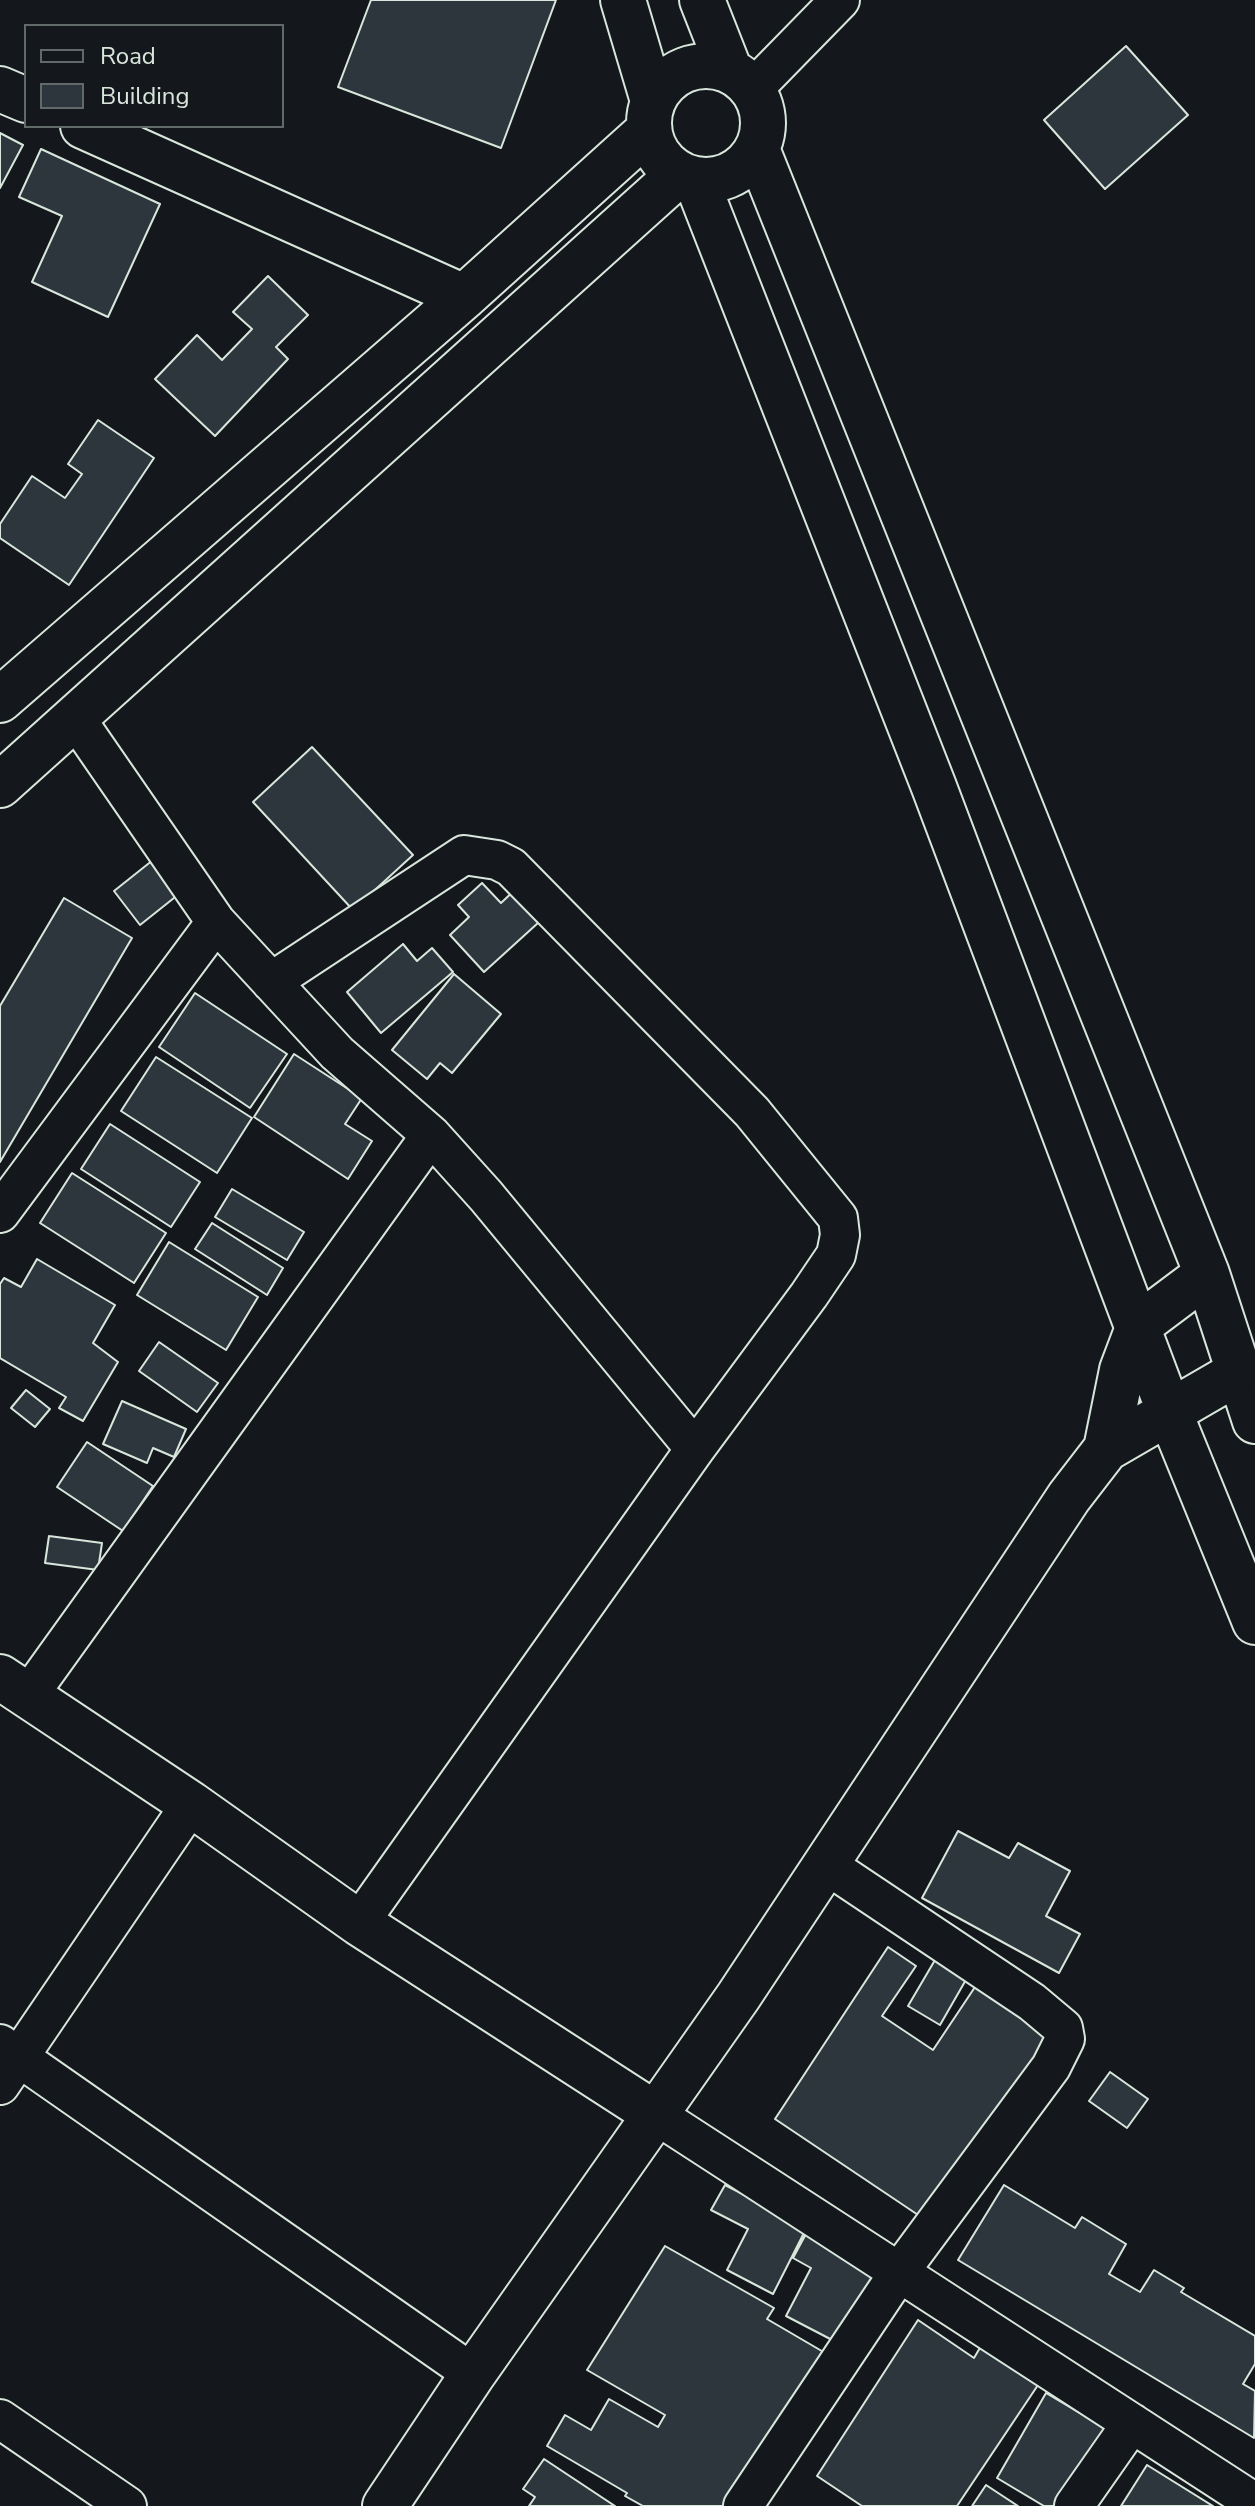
<!DOCTYPE html>
<style>
body{margin:0}
#map{position:relative;width:1255px;height:2506px;overflow:hidden;background:#14181c;font-family:"Nunito Sans",sans-serif}
canvas{display:block}
.legend{position:absolute;left:24px;top:24px;width:260px;height:104px;box-sizing:border-box;background:#14181c;border:2px solid #626a69;margin:0;padding:10px 14px;list-style:none;font-size:24px;color:#d8e6dc}
.legend li{display:flex;align-items:center;gap:16px;height:40px}
.legend b{width:40px;border:2px solid #626a69}
</style>
<div id="map">
<canvas width="1255" height="2506"></canvas>
<ul class="legend">
<li><b style="height:10px;background:#14181c"></b>Road</li>
<li><b style="height:22px;background:#2c363c"></b>Building</li>
</ul>
</div>
<script>
const ctx = document.querySelector('canvas').getContext('2d');
ctx.lineJoin = 'round';
function paint(path, color) { ctx.fillStyle = color; ctx.fill(path, 'evenodd'); }
const poly = rows => new Path2D(rows.map(r => 'M' + r).join(''));
function trace(path, color, width, dash) { ctx.strokeStyle = color; ctx.lineWidth = width; ctx.lineCap = dash ? 'butt' : 'round'; ctx.setLineDash(dash || []); ctx.stroke(path); }
const building = poly([
 [371,0,556,0,501,148,338,87,371,0],
 [1126,46,1188,115,1105,189,1044,120,1126,46],
 [0,133,23,145,0,188,0,133],
 [41,149,160,204,108,317,32,282,62,216,19,197,41,149],
 [268,276,308,315,276,347,288,359,215,436,155,379,197,335,222,360,252,329,233,312,268,276],
 [98,420,154,458,69,585,0,538,0,524,32,476,65,498,82,474,68,464,98,420],
 [312,747,413,855,353,910,253,802,312,747],
 [158,856,184,890,140,925,114,891,158,856],
 [482,883,501,903,521,884,549,913,484,972,450,935,469,917,458,905,482,883],
 [64,898,132,938,0,1162,0,1006,64,898],
 [403,944,417,961,432,948,453,972,381,1033,347,992,403,944],
 [454,974,501,1014,452,1073,440,1063,427,1079,392,1050,454,974],
 [195,993,287,1054,250,1108,159,1047,195,993],
 [294,1054,362,1098,345,1124,372,1141,348,1179,254,1117,294,1054],
 [156,1057,252,1118,217,1173,121,1111,156,1057],
 [110,1124,200,1182,171,1227,81,1169,110,1124],
 [72,1173,166,1233,134,1283,40,1223,72,1173],
 [232,1189,304,1232,287,1260,215,1217,232,1189],
 [212,1223,283,1268,267,1295,195,1249,212,1223],
 [169,1242,258,1297,226,1350,137,1295,169,1242],
 [37,1259,115,1305,93,1343,118,1362,83,1421,59,1408,66,1397,0,1358,0,1284,4,1278,21,1287,37,1259],
 [159,1342,218,1383,197,1412,139,1371,159,1342],
 [26,1390,50,1409,35,1427,11,1408,26,1390],
 [122,1401,186,1429,174,1457,153,1448,147,1463,103,1444,122,1401],
 [87,1442,153,1486,123,1531,57,1487,87,1442],
 [49,1536,102,1543,98,1570,45,1563,49,1536],
 [958,1831,1009,1858,1018,1843,1070,1871,1046,1916,1080,1934,1059,1973,922,1898,958,1831],
 [888,1947,916,1966,882,2016,933,2050,985,1972,1075,2032,942,2231,775,2119,888,1947],
 [935,1960,967,1978,940,2025,908,2006,935,1960],
 [1110,2072,1148,2099,1127,2128,1089,2101,1110,2072],
 [725,2185,807,2227,773,2294,727,2270,748,2229,711,2210,725,2185],
 [1004,2185,1075,2228,1082,2217,1126,2244,1109,2274,1140,2292,1154,2270,1184,2288,1181,2292,1255,2336,1255,2364,1243,2384,1255,2391,1254,2438,958,2260,1004,2185],
 [807,2232,897,2279,836,2342,786,2316,811,2268,793,2258,807,2232],
 [665,2246,774,2308,767,2319,832,2357,745,2506,643,2506,625,2496,627,2493,547,2446,565,2415,591,2430,609,2399,658,2427,665,2415,587,2370,665,2246],
 [918,2320,974,2358,981,2346,1038,2385,957,2506,862,2506,817,2476,918,2320],
 [1046,2393,1127,2441,1088,2506,1044,2506,997,2478,1046,2393],
 [544,2459,615,2506,529,2506,535,2497,523,2489,544,2459],
 [1147,2465,1213,2506,1121,2506,1147,2465],
 [986,2485,1018,2506,972,2506,986,2485]
]);
const street = poly([
 [753,89,840,0],
 [76,719,216,922],
 [271,982,464,855,497,860,511,867,752,1112,838,1218,840,1235,836,1255,809,1295,695,1449,359,1923],
 [0,1213,216,922,337,1053,431,1135,486,1196,695,1449],
 [28,1696,431,1135],
 [0,2044,473,2374],
 [0,2085,191,1804],
 [655,2114,1255,2503],
 [0,2419,127,2506],
 [743,2506,900,2271,1051,2067,1065,2039,1063,2028,1032,2002,827,1865],
 [1074,2506,1132,2423]
]);
const secondary = poly([
 [623,0,653,101],
 [702,0,730,71],
 '649 123a57 57 0 1 1 114 0a57 57 0 1 1-114 0Z',
 [0,89,26,100],
 [83,126,464,297],
 [757,149,1207,1274,1255,1421],
 [696,180,934,787,1169,1411,1255,1622],
 [0,700,464,297,648,131],
 [0,785,679,174],
 [1106,1449,1122,1370,1139,1325,1207,1274],
 [0,1677,191,1804,359,1923,655,2114],
 [385,2506,473,2374,738,1997,1069,1497,1106,1449,1237,1373]
]);
paint(building, '#2c363c');
trace(building, '#d8e6dc', 2);
trace(street, '#d8e6dc', 42);
trace(secondary, '#d8e6dc', 48);
trace(street, '#14181c', 38);
trace(secondary, '#14181c', 44);
</script>
